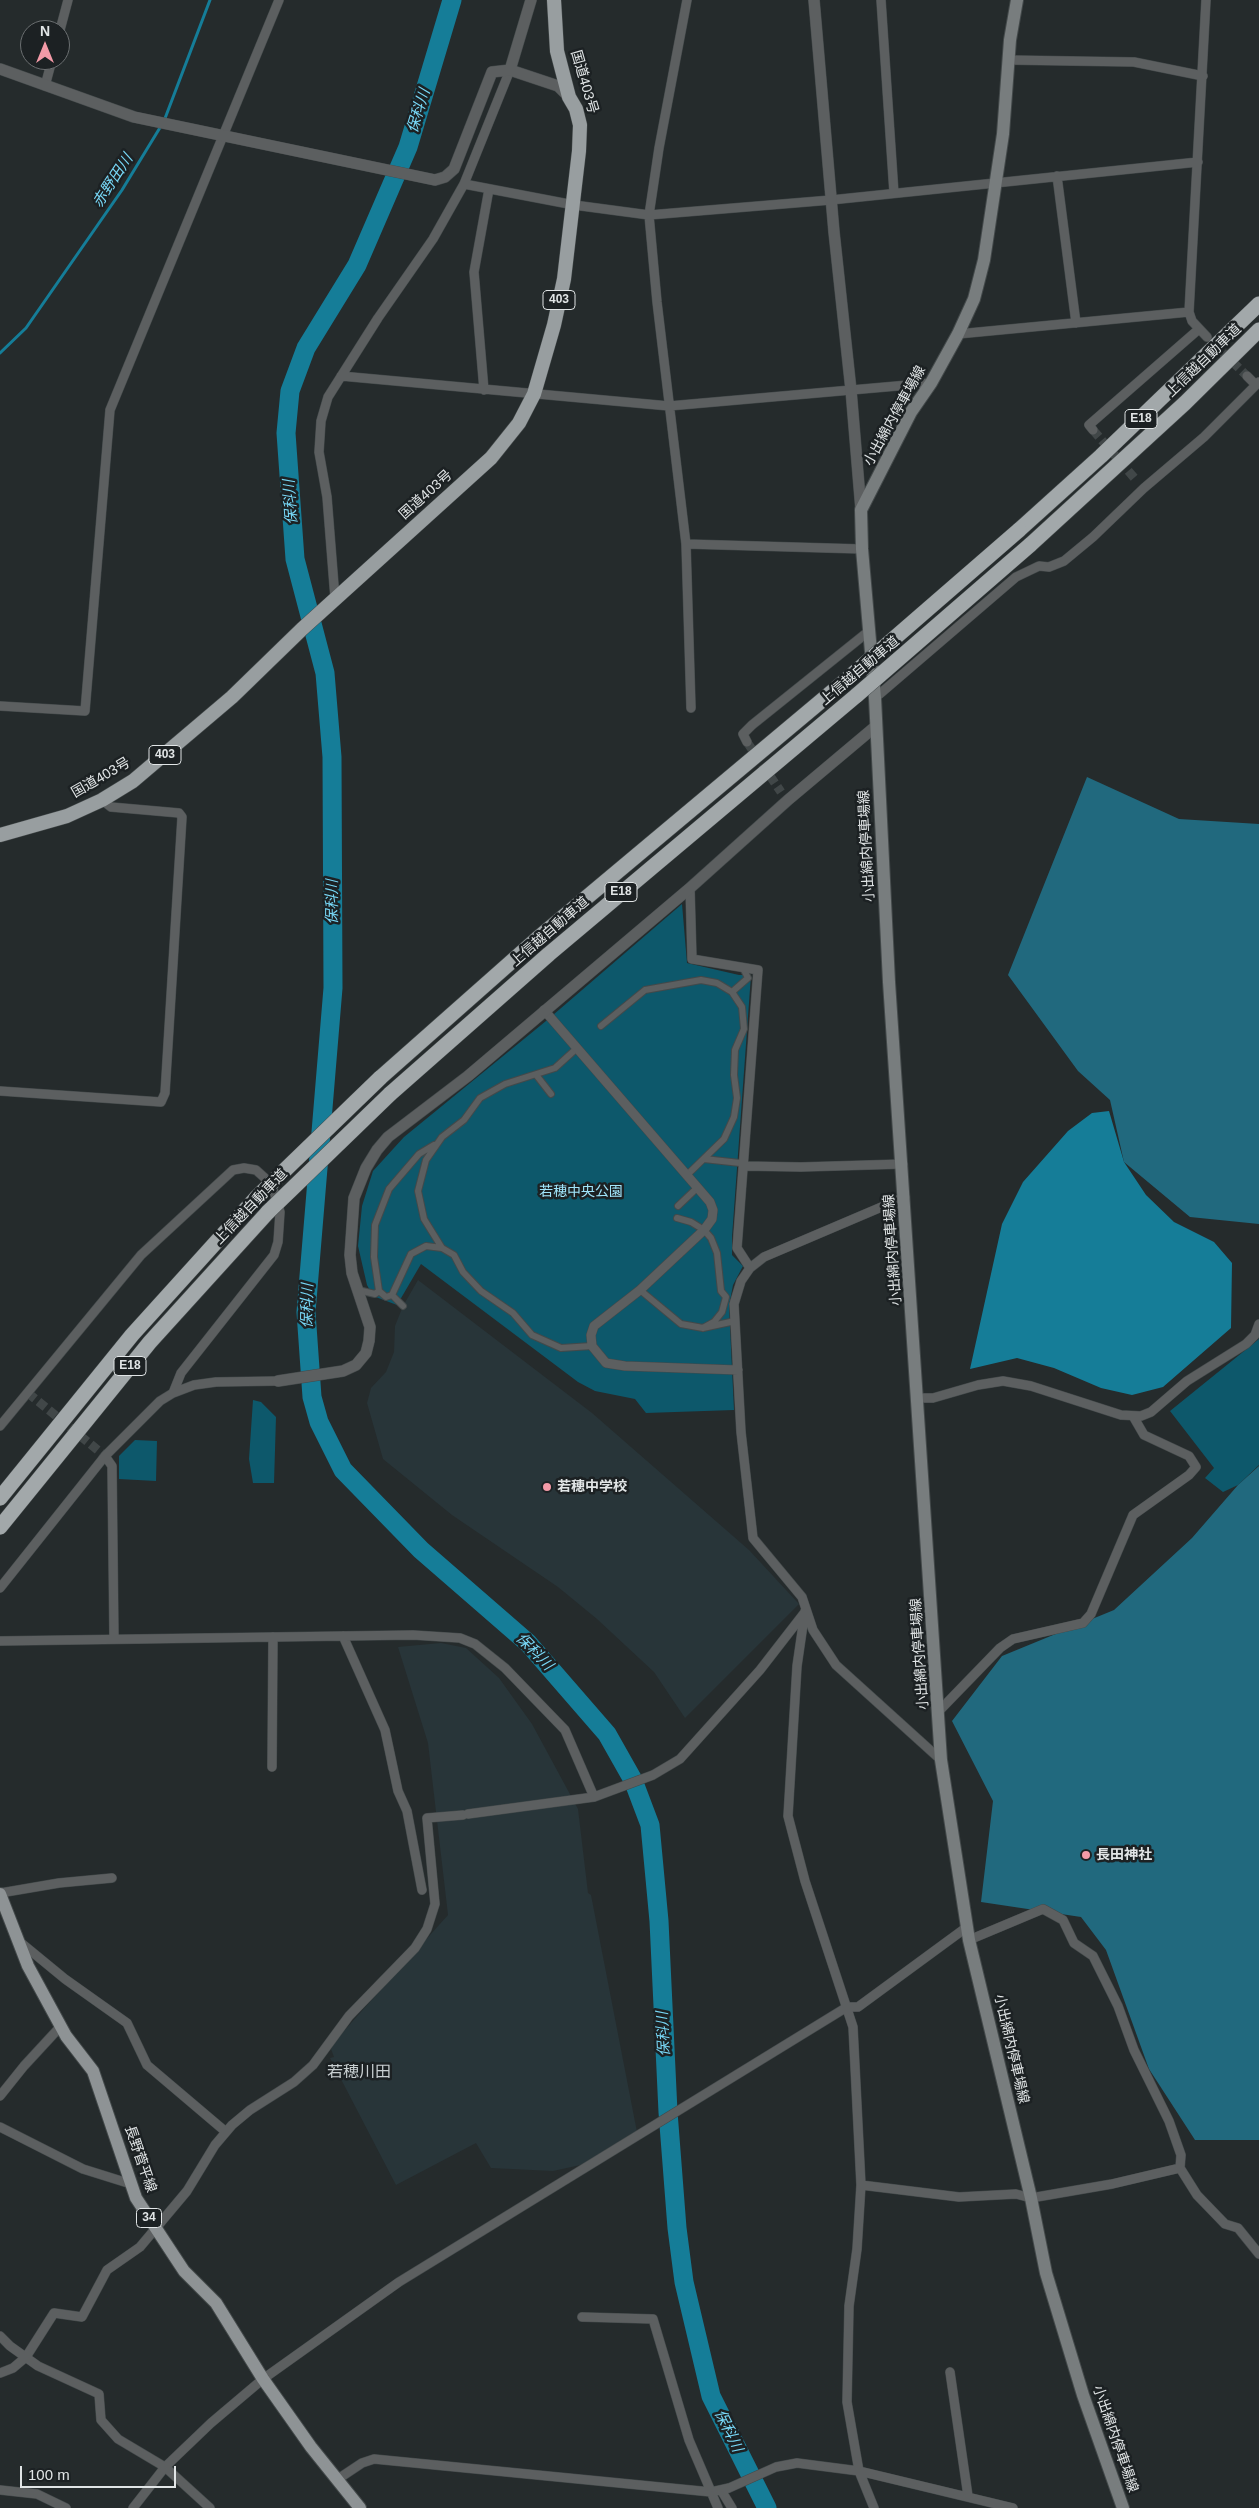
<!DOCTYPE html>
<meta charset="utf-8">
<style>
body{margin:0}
#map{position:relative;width:1259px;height:2508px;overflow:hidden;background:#252b2c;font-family:Arial,sans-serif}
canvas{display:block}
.north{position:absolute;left:20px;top:20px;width:50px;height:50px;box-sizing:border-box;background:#1c2123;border:1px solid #6b6f71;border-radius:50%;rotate:0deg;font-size:14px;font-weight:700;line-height:20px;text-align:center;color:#e1e5e6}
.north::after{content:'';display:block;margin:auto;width:18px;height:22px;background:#f39aa7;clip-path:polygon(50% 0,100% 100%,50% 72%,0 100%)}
.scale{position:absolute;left:20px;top:2466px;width:156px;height:22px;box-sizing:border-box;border:2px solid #e1e5e6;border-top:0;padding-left:6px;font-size:15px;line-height:18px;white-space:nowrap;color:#e1e5e6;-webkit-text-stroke:4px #1c2123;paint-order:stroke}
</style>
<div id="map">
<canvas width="1259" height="2508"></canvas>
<div class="north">N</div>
<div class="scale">100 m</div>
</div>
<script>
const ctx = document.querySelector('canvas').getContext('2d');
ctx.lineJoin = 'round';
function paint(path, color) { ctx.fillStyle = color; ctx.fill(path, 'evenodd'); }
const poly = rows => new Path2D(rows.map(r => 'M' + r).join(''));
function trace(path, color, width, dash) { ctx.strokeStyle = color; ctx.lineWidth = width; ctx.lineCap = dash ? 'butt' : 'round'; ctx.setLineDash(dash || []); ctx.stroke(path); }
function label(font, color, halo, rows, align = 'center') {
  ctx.font = font + ' Arial,"Noto Sans JP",sans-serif'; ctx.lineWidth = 5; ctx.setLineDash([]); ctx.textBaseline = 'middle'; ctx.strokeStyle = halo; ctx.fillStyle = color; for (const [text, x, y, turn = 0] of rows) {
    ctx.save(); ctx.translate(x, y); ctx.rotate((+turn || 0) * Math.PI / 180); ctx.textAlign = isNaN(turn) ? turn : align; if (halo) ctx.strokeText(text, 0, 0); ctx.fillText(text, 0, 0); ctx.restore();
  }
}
const built = poly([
 [418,1280,592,1413,749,1550,799,1604,685,1718,654,1672,597,1619,558,1587,452,1515,383,1459,367,1403,371,1388,386,1372,394,1352,395,1326,403,1306],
 [441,1643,466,1648,499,1678,532,1724,578,1809,588,1893,591,1895,637,2132,594,2162,553,2171,491,2168,476,2143,396,2185,330,2058,334,2057,331,2049,334,2042,448,1915,428,1743,398,1647]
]);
const green = poly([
 [682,904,687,963,739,975,751,975,732,1237,732,1255,743,1266,733,1285,729,1306,734,1410,646,1413,635,1399,595,1391,578,1382,421,1264,397,1305,373,1296,367,1285,358,1246,362,1206,373,1171,404,1137,546,1021],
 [1259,1339,1259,1465,1238,1485,1223,1492,1205,1478,1214,1468,1170,1411],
 [253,1400,261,1402,276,1417,274,1483,253,1483,249,1459],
 [135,1440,157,1441,156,1481,119,1479,119,1456]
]);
const forest = poly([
 [1087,777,1179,819,1259,824,1259,1224,1190,1217,1124,1162,1110,1100,1078,1071,1008,975],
 [1259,1466,1259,2140,1195,2140,1149,2069,1106,1950,1081,1917,981,1902,993,1801,952,1721,1002,1656,1114,1610,1192,1538,1238,1485]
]);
const water = poly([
 [1109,1111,1124,1162,1146,1195,1174,1222,1214,1242,1232,1263,1231,1328,1163,1387,1132,1395,1101,1388,1054,1368,1017,1358,970,1369,1002,1224,1023,1182,1068,1131,1092,1113]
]);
const stream = poly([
 [164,121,210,0],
 [0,353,26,328,122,190,161,126]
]);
const river = poly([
 [452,0,408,147,357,265,306,348,290,391,286,433,295,559,325,673,332,757,333,988,306,1312,312,1397,319,1422,343,1470,421,1550,528,1643,607,1734,633,1780,650,1825,659,1921,668,2112,677,2228,684,2282,711,2396,767,2508]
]);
const minorTunnel = poly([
 [1213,343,1247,376],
 [1093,430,1137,481],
 [747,742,781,792],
 [28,1393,105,1456]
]);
const pedestrian = poly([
 [732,992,748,978,743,968],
 [601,1026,645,990,701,980,717,983,732,992,742,1007,744,1029,735,1050,734,1075,737,1098,734,1117,724,1139,687,1175],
 [576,1049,555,1068,505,1084,480,1098,464,1120,442,1137,426,1160,418,1191,424,1219,442,1248,454,1255,463,1272,481,1291,513,1313,532,1335,561,1348,592,1346],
 [537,1076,551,1094],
 [704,1159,740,1163],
 [678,1206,698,1187],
 [677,1218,691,1222,704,1230,711,1238,717,1253,721,1291,726,1297,722,1312,714,1322,703,1328],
 [358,1290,375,1294,379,1291,374,1257,375,1225,389,1189,419,1154,434,1145],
 [640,1290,681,1324,703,1328,735,1321],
 [379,1291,386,1297,392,1295,411,1254,426,1246,442,1248],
 [392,1295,403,1306]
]);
const minor = poly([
 [687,0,659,148,649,215,657,302,686,544,862,549],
 [881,0,894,193],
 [1206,0,1189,312,1192,321,1207,337],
 [60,30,68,0],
 [1009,60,1134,62,1203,76],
 [45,86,52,60],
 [1057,176,1076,323],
 [464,184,574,205,649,215,831,200,1198,162],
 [958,334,1189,312],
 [341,376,669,406,931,383],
 [1247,376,1256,385],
 [484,390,474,272,489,189],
 [1093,430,1089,425,1199,329],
 [686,544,691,708],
 [335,598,327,497,319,452,321,421,328,397,378,318,433,239,464,184,510,70],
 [875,698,1016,577,1039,566,1049,567,1064,561,1093,537,1144,488,1204,437,1259,382],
 [0,706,85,711,110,410,279,0],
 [747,742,743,734,752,725,869,631],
 [690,888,692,959,758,970,737,1248,750,1268],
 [544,1010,710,1202,713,1210,712,1219,704,1230,640,1290,594,1326,591,1335,592,1346,606,1363,625,1366,738,1370],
 [0,1091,161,1102,165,1093,182,817,179,813,111,807,102,800],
 [744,1166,801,1167,903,1164],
 [905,1197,764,1257,750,1268,741,1281,734,1304,741,1432,753,1538,802,1597,813,1630,836,1665,941,1760],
 [918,1398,933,1398,978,1385,1003,1381,1031,1386,1121,1415,1141,1416,1151,1412,1187,1381,1246,1344,1255,1335,1259,1324],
 [0,1426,141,1255,233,1170,244,1168,256,1170,266,1179,274,1192,280,1212,278,1242,274,1255,181,1373,173,1393],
 [105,1456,112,1466,114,1639],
 [0,1588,105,1456,160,1401,173,1393,194,1385,216,1382,278,1381],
 [805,1611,797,1666,788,1816,805,1881,853,2027,861,2185,857,2249,849,2306,847,2402,859,2471,874,2508],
 [343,1636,385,1730,398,1791,407,1811,422,1890],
 [0,1641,413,1635,460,1638,475,1644,505,1668,565,1730,594,1797],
 [938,1712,1000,1648,1013,1639,1083,1623,1091,1614,1133,1515,1189,1475,1196,1467,1189,1456,1144,1435,1133,1416],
 [272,1767,273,1637],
 [468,1814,594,1797,653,1775,680,1759,760,1670,805,1612],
 [0,1893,59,1883,112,1878],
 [969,1940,1043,1909,1063,1920,1074,1943,1093,1956,1118,2006,1134,2050,1169,2121,1181,2155,1180,2168,1197,2195,1225,2224,1238,2228,1259,2254],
 [20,1942,65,1979,127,2023,147,2065,226,2132],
 [0,2096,24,2066,60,2027],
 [0,2127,83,2169,131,2184],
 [861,2185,959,2197,1016,2194,1031,2198,1112,2184,1180,2168],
 [582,2317,653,2319,689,2440,718,2508],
 [0,2336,10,2346,38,2366,99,2394,101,2420,118,2439,165,2467,210,2508],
 [950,2372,968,2496],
 [0,2373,13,2368,26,2357,54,2313,82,2317,107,2270,140,2247,187,2191,215,2145,232,2125,250,2110,294,2082,313,2065,349,2016,415,1948,427,1929,435,1904,427,1818,463,1815],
 [338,2479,362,2463,374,2459,711,2492,729,2488,776,2467,797,2463,859,2471,1013,2508],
 [0,2490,37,2494,66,2508],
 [721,2490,732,2508],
 [133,2508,165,2467,211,2423,263,2379,399,2282,847,2007,858,2007,967,1927]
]);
const tertiary = poly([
 [814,0,834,232,851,390,861,510],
 [0,69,134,117,435,180,445,177,454,169,492,72,510,70,558,86,569,97],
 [510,70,531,0],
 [278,1381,343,1371,356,1365,366,1353,369,1341,370,1327,352,1273,350,1255,354,1198,366,1168,377,1150,388,1137,468,1076,690,888,788,800,876,726]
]);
const secondary = poly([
 [1017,0,1010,40,1003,134,984,260,974,299,958,334,931,383,911,412,861,510,862,549,875,698,889,982,941,1760,969,1940,1031,2198,1046,2273,1083,2395,1123,2508]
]);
const primary = poly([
 [0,1894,28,1966,66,2036,93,2071,136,2198,184,2271,216,2303,263,2379,311,2447,360,2508]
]);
const trunk = poly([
 [0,835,67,816,102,800,133,781,232,697,302,629,491,458,519,423,534,394,554,325,564,279,579,151,580,125,576,109,569,97,557,51,554,0]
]);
const motorway = poly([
 [1019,530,1101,456,1259,304],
 [1030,545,1185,403,1259,330],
 [380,1078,537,939,845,681],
 [390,1094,549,954,857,695],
 [0,1498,132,1335,256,1198],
 [0,1527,150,1342,268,1212]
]);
const motorwayBridge = poly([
 [845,681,1019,530],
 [857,695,1030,545],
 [256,1198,380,1078],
 [268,1212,390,1094]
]);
const markers = [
 [547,1487,5,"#f39aa7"],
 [1086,1855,5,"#f39aa7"]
];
const shields = [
 [559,300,32],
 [1141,419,32],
 [165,755,32],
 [621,892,32],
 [130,1366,32],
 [149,2218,25]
];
const shieldNames = [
 ["403",559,300],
 ["E18",1141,419],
 ["403",165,755],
 ["E18",621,892],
 ["E18",130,1366],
 ["34",149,2218]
];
const streetNames = [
 ["国道403号",584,82,74],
 ["上信越自動車道",1204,361,-44],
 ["小出綿内停車場線",895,416,-61],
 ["国道403号",426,495,-42],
 ["上信越自動車道",860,671,-40],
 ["国道403号",101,778,-30],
 ["小出綿内停車場線",867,846,-93],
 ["上信越自動車道",550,932,-41],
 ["上信越自動車道",251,1207,-46],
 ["小出綿内停車場線",893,1250,-94],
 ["小出綿内停車場線",920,1654,-94],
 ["小出綿内停車場線",1011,2049,77],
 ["長野菅平線",140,2159,71],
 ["小出綿内停車場線",1115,2439,71]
];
const parkNames = [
 ["若穂中央公園",581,1192]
];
const poiNames = [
 ["若穂中学校",557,1487],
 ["長田神社",1096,1855]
];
const waterNames = [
 ["保科川",419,111,-73],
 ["赤野田川",113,181,-57],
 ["保科川",291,502,-94],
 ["保科川",333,902,-90],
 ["保科川",308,1306,-89],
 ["保科川",534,1652,46],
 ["保科川",664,2034,-93],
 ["保科川",728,2431,64]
];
const quarterNames = [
 ["若穂川田",359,2073]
];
paint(built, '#283539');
paint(green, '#0d586b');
paint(forest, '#21697e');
paint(water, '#157d98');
trace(stream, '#157d98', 3);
trace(river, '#157d98', 19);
trace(minorTunnel, '#414748', 9, [9, 4.5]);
trace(pedestrian, '#43494a', 8);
trace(minor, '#43494a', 10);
trace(tertiary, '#43494a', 12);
trace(secondary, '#43494a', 14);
trace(primary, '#43494a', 14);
trace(trunk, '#43494a', 15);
trace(motorway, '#43494a', 16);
trace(pedestrian, '#5c5f60', 6);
trace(minor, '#5c5f60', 9);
trace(tertiary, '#5c5f60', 11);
trace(secondary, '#787d7e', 12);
trace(primary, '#8e9395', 12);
trace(trunk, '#989ea0', 14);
trace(motorway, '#a2a8aa', 15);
trace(motorwayBridge, '#43494a', 16, []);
trace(motorwayBridge, '#a2a8aa', 15);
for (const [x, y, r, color] of markers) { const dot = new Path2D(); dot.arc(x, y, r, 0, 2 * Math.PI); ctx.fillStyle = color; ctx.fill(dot); trace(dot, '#1c2123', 2); }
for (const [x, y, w] of shields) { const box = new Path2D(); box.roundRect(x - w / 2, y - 9.5, w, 19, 4); ctx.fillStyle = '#1c2123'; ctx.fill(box); trace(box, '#e1e5e6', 1); }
label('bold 12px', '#e1e5e6', null, shieldNames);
label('14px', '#e1e5e6', '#1c2123', streetNames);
label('14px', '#a0e5fb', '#1c2123', parkNames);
label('bold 14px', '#e1e5e6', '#1c2123', poiNames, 'left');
label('italic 15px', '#78d8f7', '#1c2123', waterNames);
label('16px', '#c8cfd1', '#1c2123', quarterNames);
</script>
